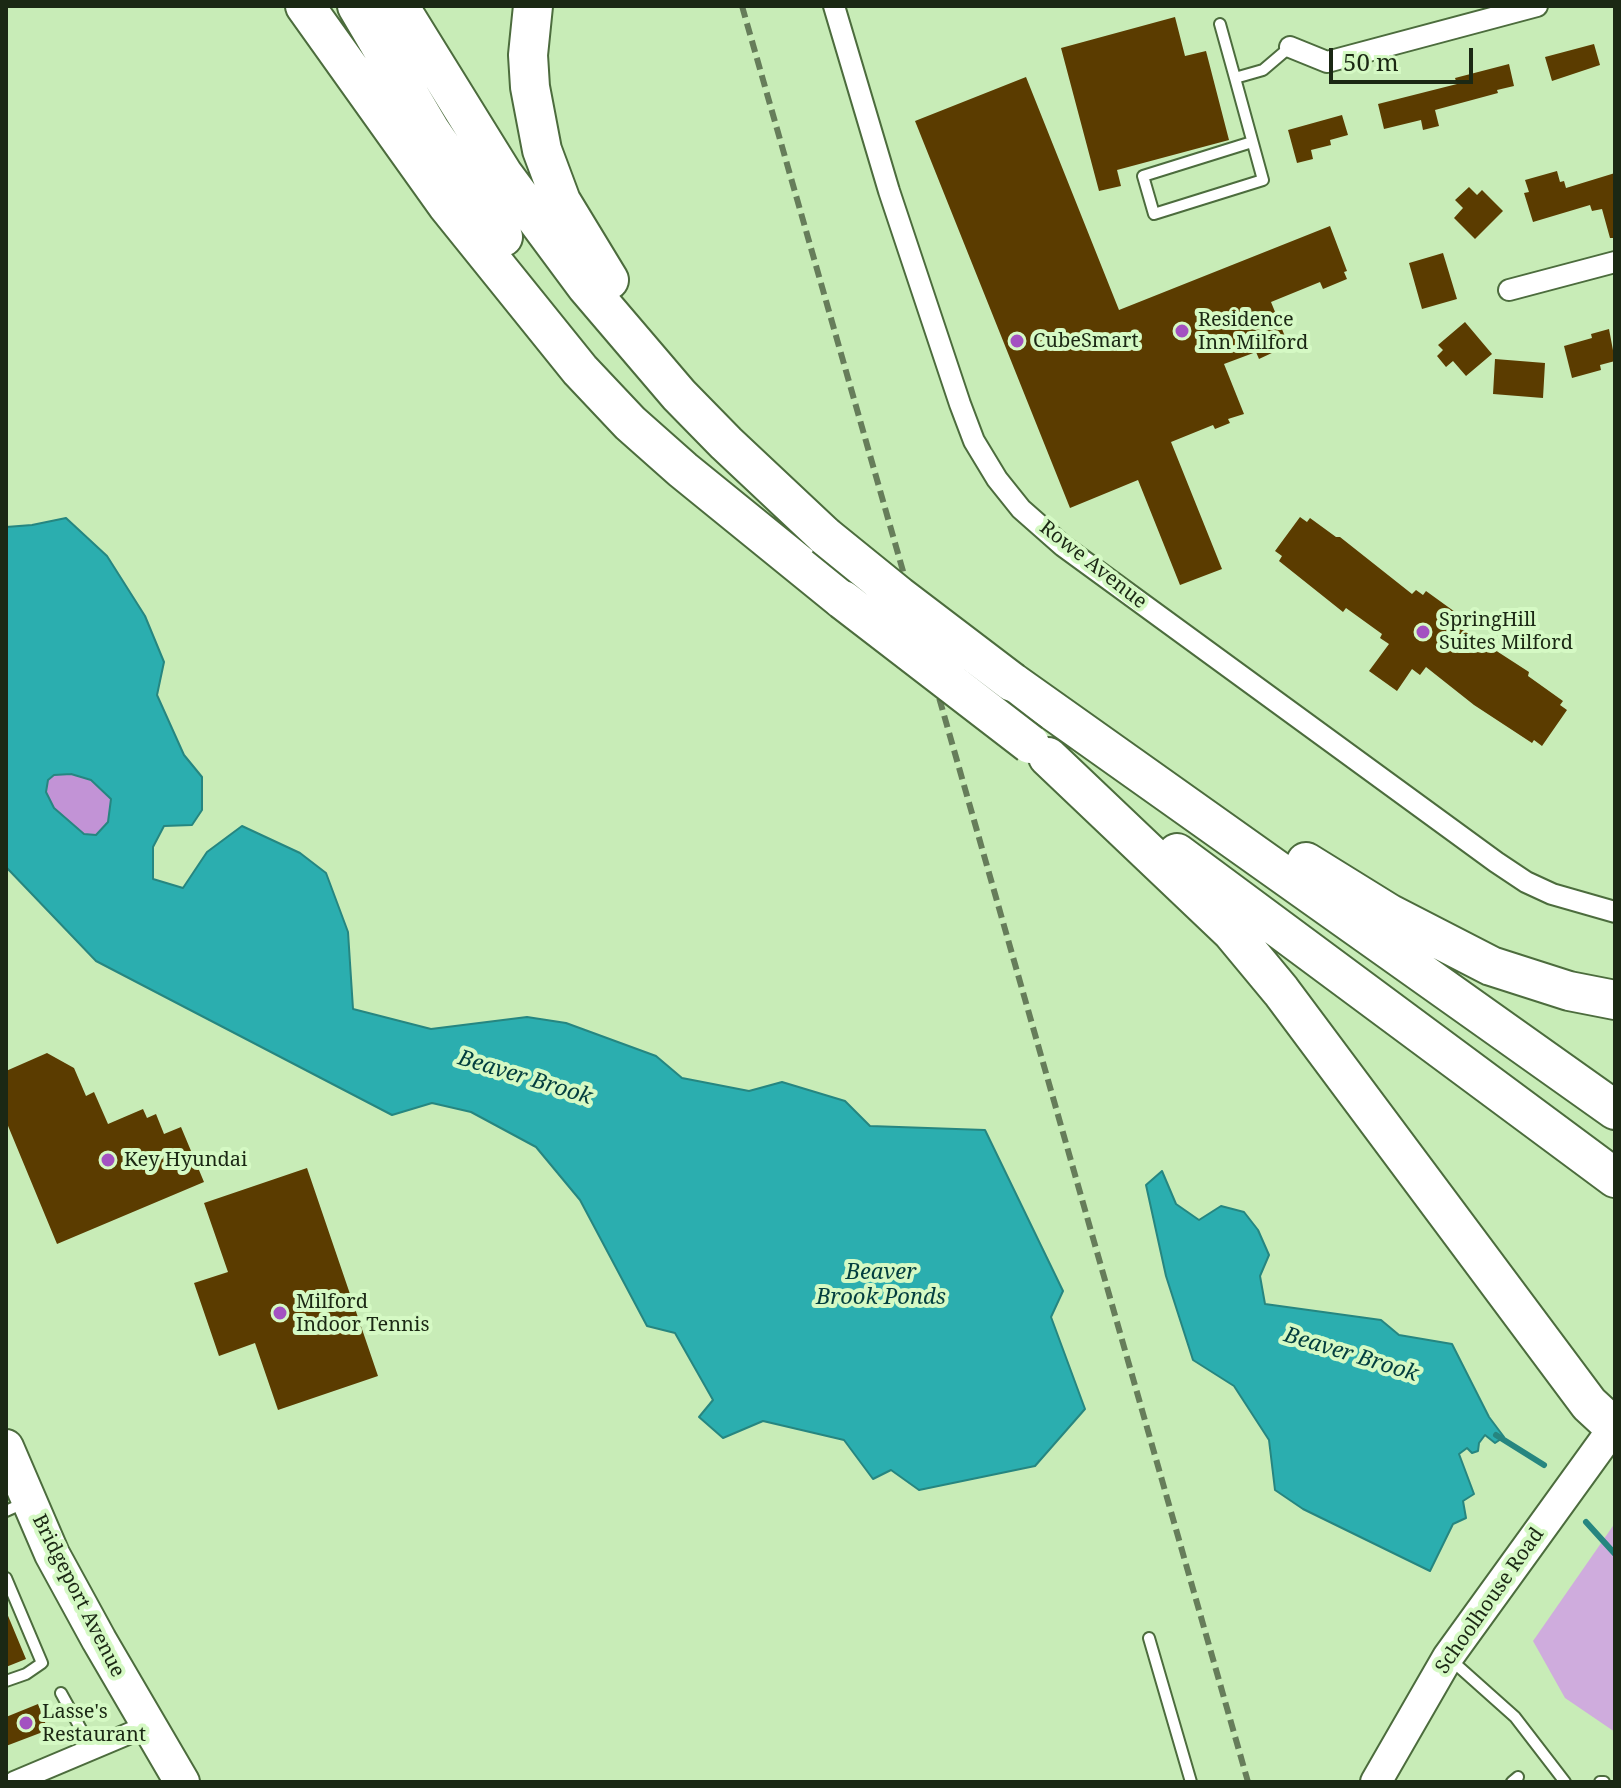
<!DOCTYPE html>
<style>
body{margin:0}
#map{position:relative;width:1621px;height:1788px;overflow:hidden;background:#c8ecb7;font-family:"Noto Serif",serif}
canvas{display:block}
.frame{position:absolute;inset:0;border:8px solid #1b2814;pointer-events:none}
.scale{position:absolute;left:1329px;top:48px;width:144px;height:36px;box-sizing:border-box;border:4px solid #1b2814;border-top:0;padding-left:10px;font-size:24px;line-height:28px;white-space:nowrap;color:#1b2814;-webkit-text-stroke:6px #d5f9c4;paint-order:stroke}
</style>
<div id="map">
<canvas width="1621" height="1788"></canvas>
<div class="frame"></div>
<div class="scale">50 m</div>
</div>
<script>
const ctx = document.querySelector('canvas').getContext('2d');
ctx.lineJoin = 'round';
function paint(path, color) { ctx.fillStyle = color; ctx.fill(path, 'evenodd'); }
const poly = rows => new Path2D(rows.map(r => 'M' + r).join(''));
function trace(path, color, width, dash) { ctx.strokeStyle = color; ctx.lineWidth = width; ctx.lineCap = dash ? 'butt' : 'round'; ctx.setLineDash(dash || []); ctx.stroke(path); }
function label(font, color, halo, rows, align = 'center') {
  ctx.font = font + ' "Noto Serif",serif'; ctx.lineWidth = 8; ctx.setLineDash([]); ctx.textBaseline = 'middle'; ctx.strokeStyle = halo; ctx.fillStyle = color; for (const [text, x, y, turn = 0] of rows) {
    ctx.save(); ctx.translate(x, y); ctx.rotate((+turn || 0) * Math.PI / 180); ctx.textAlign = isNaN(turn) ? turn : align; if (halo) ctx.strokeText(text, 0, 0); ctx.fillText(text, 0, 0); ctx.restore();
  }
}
const green = poly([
 [1615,1523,1615,1732,1565,1698,1533,1641]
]);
const forest = poly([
 [71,774,91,780,111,799,108,822,96,835,84,834,54,808,46,792,48,780,54,775]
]);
const water = poly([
 [66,518,107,556,145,616,164,662,157,695,184,755,202,777,202,810,192,825,164,826,153,847,153,879,183,888,207,852,242,826,300,853,326,873,348,932,353,1009,431,1029,527,1017,566,1023,656,1056,682,1078,749,1091,782,1082,845,1101,870,1126,985,1130,1063,1291,1051,1317,1085,1409,1035,1466,919,1490,891,1470,873,1479,844,1440,763,1421,723,1438,699,1417,713,1400,675,1333,647,1326,580,1200,536,1147,471,1112,432,1103,392,1115,96,961,6,867,6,527,32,525,66,518],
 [71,774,91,780,111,799,108,822,96,835,84,834,54,808,46,792,48,780,54,775,71,774],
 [1162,1171,1176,1204,1199,1220,1221,1206,1244,1212,1258,1230,1269,1255,1260,1276,1265,1304,1381,1320,1399,1335,1452,1344,1489,1417,1504,1437,1495,1443,1485,1435,1479,1443,1478,1451,1472,1453,1467,1448,1459,1454,1474,1494,1463,1501,1466,1518,1453,1524,1430,1571,1303,1509,1275,1490,1269,1440,1234,1386,1193,1360,1166,1276,1146,1185,1162,1171]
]);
const stream = poly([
 [1496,1435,1544,1465],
 [1586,1522,1615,1554]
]);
const building = poly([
 [1175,17,1185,56,1206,51,1229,140,1117,170,1121,186,1099,191,1061,48],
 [1594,44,1600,65,1552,81,1545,57],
 [1509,64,1514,86,1497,90,1498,93,1435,110,1439,126,1423,130,1421,120,1384,129,1378,104,1457,84,1455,78],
 [1026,77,1119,310,1330,226,1347,271,1344,272,1347,279,1323,289,1320,282,1271,302,1286,339,1271,345,1274,352,1259,359,1256,352,1224,364,1244,414,1228,419,1230,423,1215,429,1213,425,1171,442,1222,569,1180,585,1138,480,1070,508,915,121],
 [1342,115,1348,135,1330,140,1331,145,1311,150,1313,159,1297,163,1288,130],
 [1557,171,1560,182,1564,181,1566,188,1615,173,1615,238,1610,238,1602,209,1592,211,1590,205,1533,222,1524,193,1529,192,1525,180],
 [1469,187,1477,195,1482,190,1503,211,1475,239,1454,218,1463,208,1455,200],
 [1443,253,1457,299,1422,309,1409,263],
 [1465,322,1492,354,1466,376,1453,361,1446,367,1437,356,1443,350,1438,345],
 [1609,329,1615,361,1600,365,1601,370,1572,378,1564,346,1592,338,1591,334],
 [1495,359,1545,363,1543,398,1493,394],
 [1300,517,1307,522,1310,518,1336,537,1340,537,1412,594,1416,590,1423,595,1426,591,1462,617,1460,621,1467,626,1464,630,1529,672,1528,676,1563,701,1560,705,1567,710,1542,746,1534,740,1532,743,1474,705,1426,667,1420,675,1412,669,1397,691,1369,671,1389,644,1380,638,1382,634,1346,608,1343,612,1279,561,1282,556,1275,551],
 [47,1053,74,1068,86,1096,94,1092,108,1124,143,1109,147,1118,156,1114,164,1134,181,1127,204,1182,57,1244,6,1121,6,1071],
 [307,1168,378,1376,278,1410,255,1343,219,1356,194,1283,228,1272,204,1203],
 [6,1611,26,1659,6,1667],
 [38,1704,48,1730,6,1746,6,1717]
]);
const lane = poly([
 [1220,24,1235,78],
 [1252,142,1143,176,1154,214,1263,180,1235,78,1263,70,1290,47],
 [6,1511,26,1502],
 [6,1578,42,1663,26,1674,6,1681],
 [1149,1638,1191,1782],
 [1450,1659,1515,1717,1565,1782],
 [61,1693,93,1751],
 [1512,1782,1518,1777],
 [1600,1782,1604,1782]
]);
const street = poly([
 [834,6,889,191,960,404,974,441,997,479,1021,509,1063,546,1496,862,1526,882,1552,894,1615,912],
 [1290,47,1327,62,1537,6],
 [1509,290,1615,262],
 [14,1782,147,1726]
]);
const secondary = poly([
 [1376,1782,1448,1657,1615,1426]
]);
const primary = poly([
 [6,1447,52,1554,99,1640,182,1782]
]);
const highway = poly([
 [305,6,447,205,580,370,630,423,683,470,843,600],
 [357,6,430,130,503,237],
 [399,6,503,174,586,286,679,395,726,443,825,536],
 [533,6,528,55,530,87,542,150,561,201,609,280],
 [1012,682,1615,1110],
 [1048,757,1232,932,1281,991,1589,1404,1615,1428],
 [1177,853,1615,1178],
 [1306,862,1390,914,1491,966,1569,991,1615,1000]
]);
const rail = poly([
 [742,6,1248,1782]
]);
const highwayBridge = poly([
 [825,536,899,596,1012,682],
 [843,600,1030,744]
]);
const markers = [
 [1182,331,8,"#a351c1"],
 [1017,341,8,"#a351c1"],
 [1423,632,8,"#a351c1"],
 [108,1160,8,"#a351c1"],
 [280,1313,8,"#a351c1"],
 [26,1723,8,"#a351c1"]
];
const poiNames = [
 ["Residence",1198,320],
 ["Inn Milford",1198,343],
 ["CubeSmart",1033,341],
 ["SpringHill",1439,620],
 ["Suites Milford",1439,643],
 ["Key Hyundai",124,1160],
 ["Milford",296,1302],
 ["Indoor Tennis",296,1325],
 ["Lasse's",42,1712],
 ["Restaurant",42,1735]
];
const streetNames = [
 ["Rowe Avenue",1093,565,38],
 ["Bridgeport Avenue",78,1596,63],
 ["Schoolhouse Road",1490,1601,-55]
];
const waterNames = [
 ["Beaver Brook",525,1078,17],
 ["Beaver",881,1273],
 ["Brook Ponds",881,1298],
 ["Beaver Brook",1351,1355,17]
];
paint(green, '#cfacdd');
paint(forest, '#c293d6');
paint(water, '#2baeaf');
trace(water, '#268680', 2);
trace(stream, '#268680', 6);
paint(building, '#5b3c00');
trace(lane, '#4c6c3d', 14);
trace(street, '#4c6c3d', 24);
trace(secondary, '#4c6c3d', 34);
trace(primary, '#4c6c3d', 38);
trace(highway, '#4c6c3d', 42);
trace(lane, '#fff', 10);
trace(street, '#fff', 20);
trace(secondary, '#fff', 30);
trace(primary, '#fff', 34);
trace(highway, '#fff', 38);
trace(rail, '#667d5a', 6, [12, 6]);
trace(highwayBridge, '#4c6c3d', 42, []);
trace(highwayBridge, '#fff', 38);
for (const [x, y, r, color] of markers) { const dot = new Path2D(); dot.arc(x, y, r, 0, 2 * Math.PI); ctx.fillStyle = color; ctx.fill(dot); trace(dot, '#d5f9c4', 3); }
label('20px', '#1b2814', '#d5f9c4', poiNames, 'left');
label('20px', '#1b2814', '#d5f9c4', streetNames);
label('italic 22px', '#033e3f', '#d5f9c4', waterNames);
</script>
